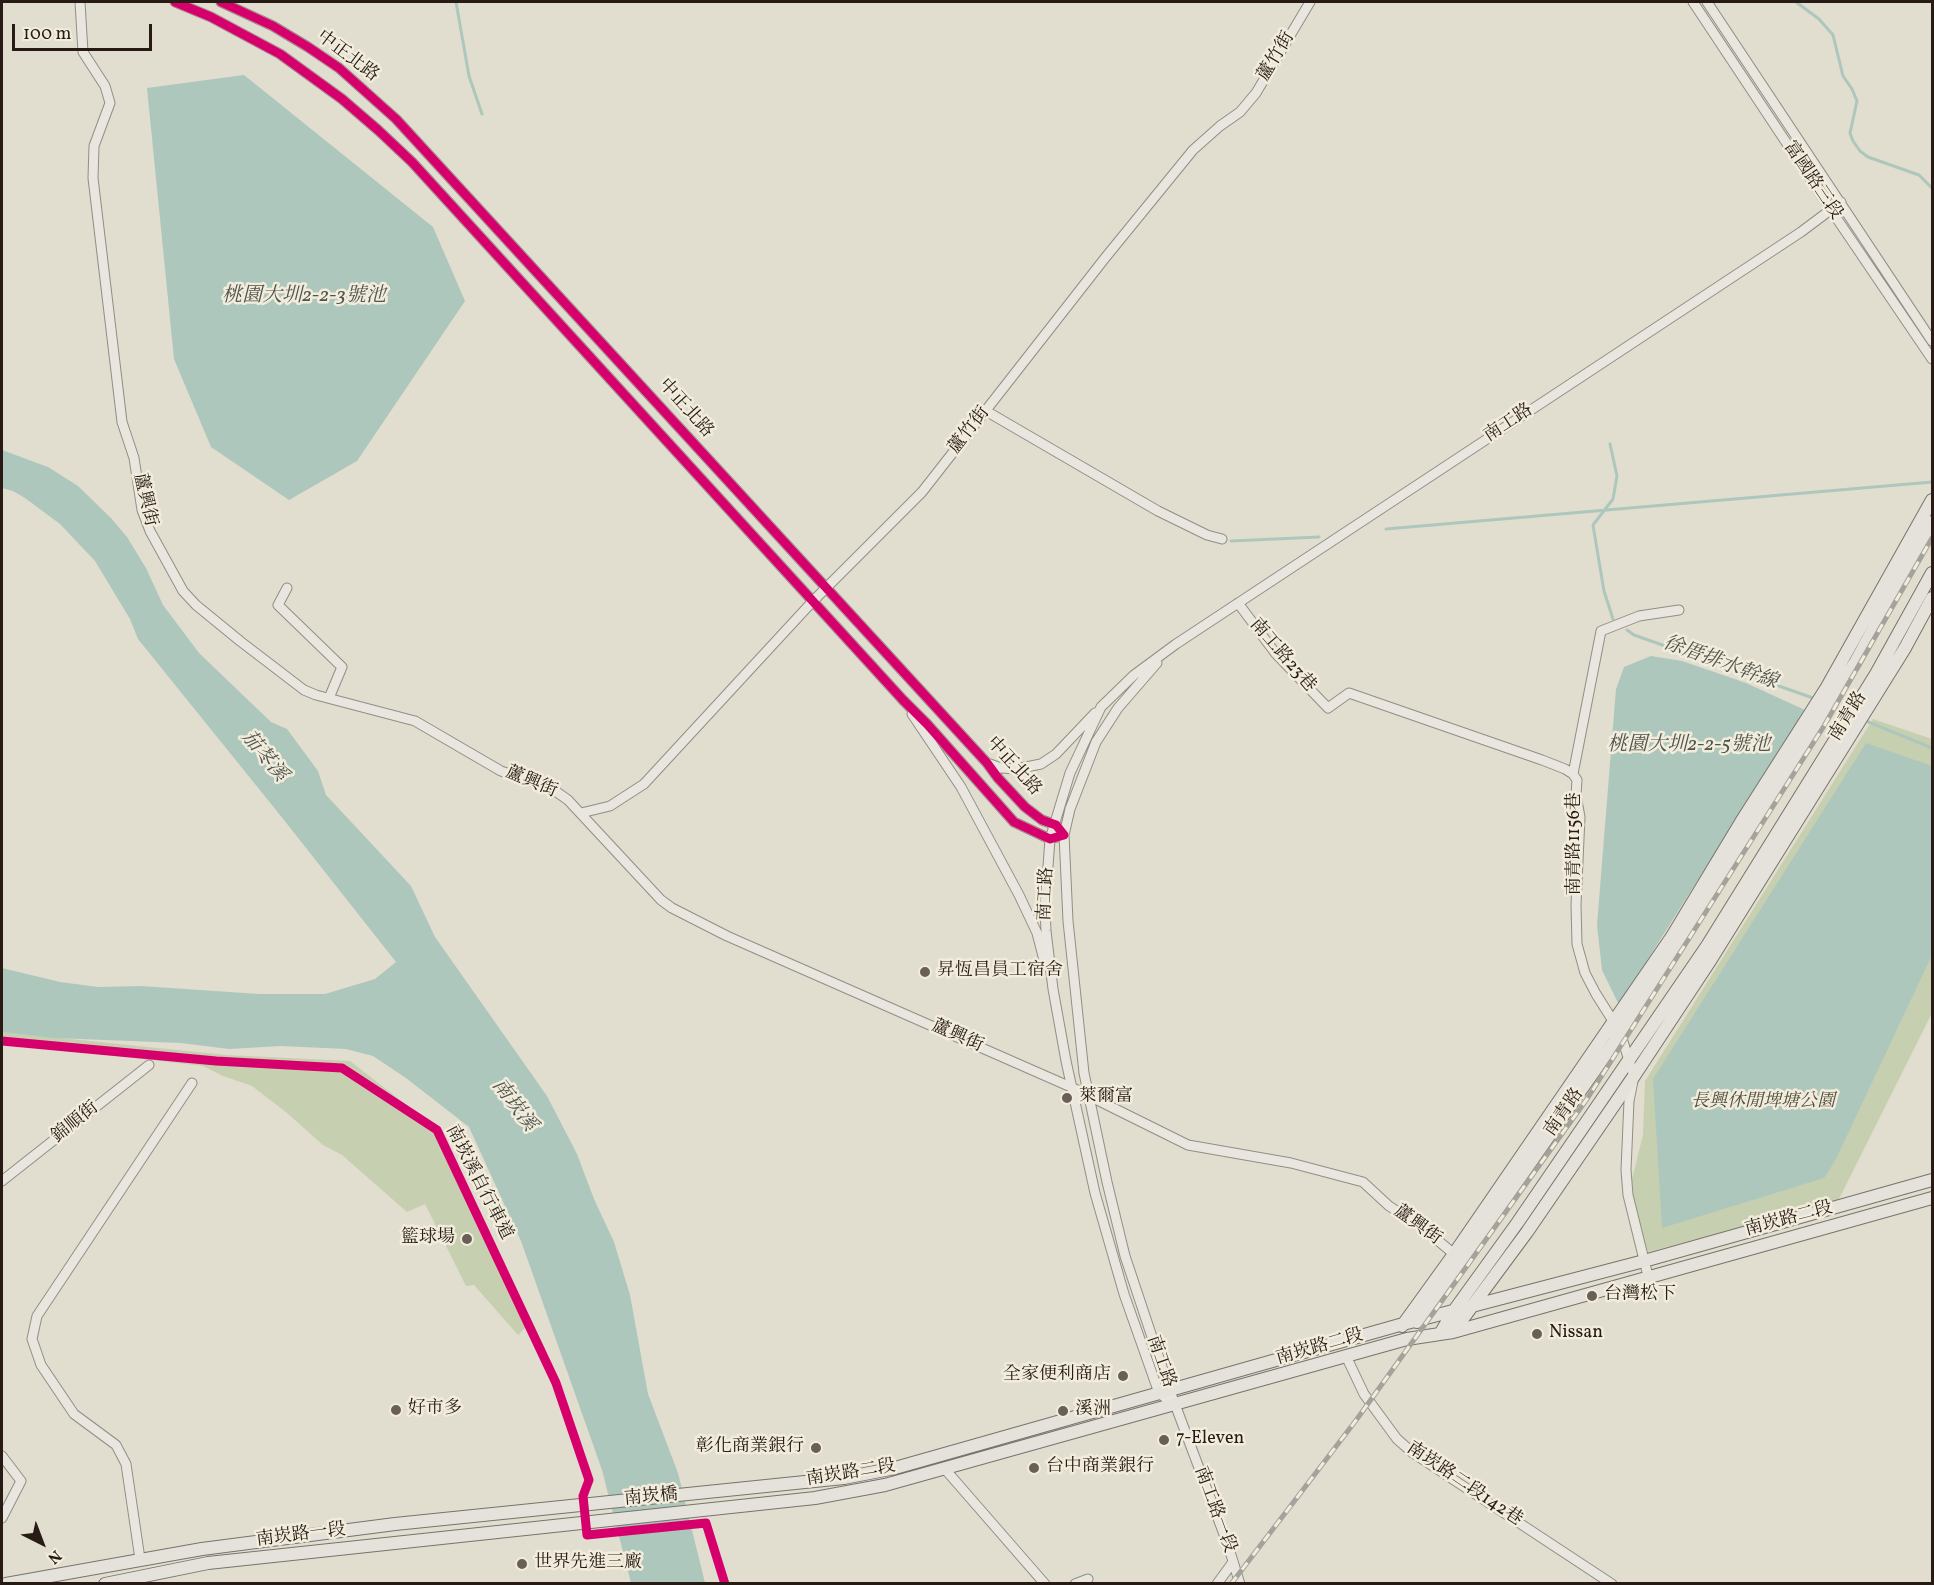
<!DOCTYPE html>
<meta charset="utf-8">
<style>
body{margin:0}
#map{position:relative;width:1934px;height:1585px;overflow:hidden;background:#e1ddcf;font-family:Vollkorn,serif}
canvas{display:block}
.frame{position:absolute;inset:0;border:3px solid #281b15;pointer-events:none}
.north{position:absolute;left:12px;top:1513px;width:60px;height:60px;-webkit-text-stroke:4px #f1ecdb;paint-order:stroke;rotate:138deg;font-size:16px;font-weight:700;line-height:24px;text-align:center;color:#281b15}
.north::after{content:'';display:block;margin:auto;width:21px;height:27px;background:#281b15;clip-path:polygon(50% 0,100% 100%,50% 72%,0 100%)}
.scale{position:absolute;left:12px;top:24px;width:140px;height:27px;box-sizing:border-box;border:3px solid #281b15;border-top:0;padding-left:8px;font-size:18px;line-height:21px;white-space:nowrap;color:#281b15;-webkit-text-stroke:4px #f1ecdb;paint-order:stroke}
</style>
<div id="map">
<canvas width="1934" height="1585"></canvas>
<div class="frame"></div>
<div class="north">N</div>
<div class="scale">100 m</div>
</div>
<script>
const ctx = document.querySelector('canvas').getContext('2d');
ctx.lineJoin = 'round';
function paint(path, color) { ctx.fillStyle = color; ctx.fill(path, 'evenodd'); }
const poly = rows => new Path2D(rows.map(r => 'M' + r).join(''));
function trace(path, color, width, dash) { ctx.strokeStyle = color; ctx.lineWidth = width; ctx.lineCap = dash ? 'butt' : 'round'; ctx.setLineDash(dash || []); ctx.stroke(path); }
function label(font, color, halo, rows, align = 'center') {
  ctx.font = font + ' Vollkorn,"Noto Serif TC",serif'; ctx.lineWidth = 5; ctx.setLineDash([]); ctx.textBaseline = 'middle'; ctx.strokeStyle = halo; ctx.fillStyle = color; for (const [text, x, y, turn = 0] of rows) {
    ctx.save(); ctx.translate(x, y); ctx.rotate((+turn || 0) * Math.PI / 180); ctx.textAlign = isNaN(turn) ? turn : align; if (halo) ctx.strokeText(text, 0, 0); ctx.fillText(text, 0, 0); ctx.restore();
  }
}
const green = poly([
 [1873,719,1932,739,1932,1013,1838,1201,1648,1252,1628,1195,1643,1135,1645,1081],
 [2,1032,226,1055,350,1061,440,1131,530,1323,518,1335,474,1285,466,1286,425,1204,407,1212,342,1155,323,1145,287,1113,252,1086,223,1076,203,1066,55,1049,2,1041]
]);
const water = poly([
 [244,75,433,227,465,301,357,461,289,500,211,447,174,359,147,88],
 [2,450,48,467,78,486,111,518,127,537,146,568,163,605,199,653,271,722,287,729,318,771,326,795,411,886,435,937,547,1096,577,1154,594,1199,614,1242,630,1295,648,1394,678,1473,705,1583,631,1583,602,1470,521,1241,469,1127,406,1078,373,1056,346,1049,281,1046,229,1049,181,1043,54,1038,2,1032,2,968,60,982,98,987,141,986,259,994,325,994,375,979,396,962,280,815,138,639,130,619,95,561,60,524,25,498,13,491,2,488],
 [1651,656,1682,661,1746,683,1805,710,1619,1005,1602,970,1597,925,1616,689,1624,667],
 [1866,743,1932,766,1932,955,1836,1159,1824,1178,1662,1228,1653,1079]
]);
const stream = poly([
 [456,2,469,76,482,114],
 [1796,2,1819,19,1833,35,1843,76,1852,89,1857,101,1850,133,1853,141,1860,151,1868,157,1919,175,1932,188],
 [1610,444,1617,476,1613,499,1593,525,1604,591,1613,619],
 [1386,529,1932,482],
 [1231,541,1319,537],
 [1627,630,1634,635,1813,698],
 [1833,707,1845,712],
 [1866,721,1932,748]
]);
const minor = poly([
 [80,2,83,52,105,86,110,103,94,146,93,178,122,422,134,458,142,510,150,531,183,591,196,605,240,641,304,690,316,695,415,721,501,771,551,788,568,800,661,900,672,908,727,936,1073,1088,1188,1145,1291,1163,1363,1182,1389,1206,1423,1228,1454,1254],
 [175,2,211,17,280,54,342,99,378,130,412,162,903,700,927,724,1014,822,1050,839,1064,835,1056,825,1042,820,1025,807,998,778,987,763,396,119,339,68,308,47,273,26,221,2],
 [1693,2,1831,210,1932,359],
 [1707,2,1932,341],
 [986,411,1158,511,1207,535,1222,539],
 [287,588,278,605,342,667,329,698],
 [1238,603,1276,654,1328,708,1349,693,1542,760,1565,769,1573,774,1577,780,1576,795,1580,817,1576,905,1577,944,1585,973,1596,994,1620,1032,1634,1076,1629,1101,1626,1170,1628,1195,1648,1276],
 [1157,663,1118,708,1096,742,1070,809,1064,835,1068,921,1084,1073,1107,1182,1125,1256,1170,1391,1228,1545,1240,1584],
 [912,714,961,787,1019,895,1037,933,1044,960],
 [987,763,1001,768,1016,769,1041,764,1056,754,1095,713],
 [1573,774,1601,631,1639,616,1679,610],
 [581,813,610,806,644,784,813,601,922,492,1105,258,1193,150,1220,126,1240,112,1256,93,1310,2],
 [2,1181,149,1065],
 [1346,1356,1364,1394,1397,1439,1413,1453,1612,1584],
 [1174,1404,1159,1393,1124,1294,1095,1193,1066,1061,1053,989,1046,931,1045,907,1050,839,1070,773,1101,707,1134,675,1176,644,1801,232,1841,202],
 [2,1456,21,1481,2,1518],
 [944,1468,1045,1584],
 [140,1559,126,1464,116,1445,74,1414,41,1365,32,1339,37,1316,192,1083],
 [1075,1584,1088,1579],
 [1217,1584,1233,1562]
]);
const major = poly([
 [1417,1322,1498,1209,1613,1044,1696,916,1856,661,1932,522],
 [1402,1326,1454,1254,1671,938,1741,822,1827,687,1932,500],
 [1453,1332,1527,1232,1634,1076,1708,964,1905,648,1932,598],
 [1440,1334,1453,1312,1518,1222,1707,946,1876,674,1932,573],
 [6,1584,202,1549,395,1524,844,1478,895,1468,1403,1324,1644,1261,1932,1180],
 [105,1584,208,1563,815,1498,885,1485,1407,1339,1453,1332,1932,1198]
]);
const rail = poly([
 [1231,1584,1357,1419,1587,1099,1824,726,1932,538]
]);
const cycleway = poly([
 [175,2,211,17,280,54,342,99,378,130,412,162,903,700,927,724,1014,822,1050,839,1064,835,1056,825,1042,820,1025,807,998,778,987,763,396,119,339,68,308,47,273,26,221,2],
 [2,1041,216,1061,342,1068,437,1130,556,1383,589,1480,583,1496,587,1535,706,1523,725,1584]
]);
const markers = [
 [925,972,6,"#695f56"],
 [1067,1098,6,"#695f56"],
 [467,1239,6,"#695f56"],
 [1592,1296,6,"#695f56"],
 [1537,1334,6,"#695f56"],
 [1123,1376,6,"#695f56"],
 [396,1410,6,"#695f56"],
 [1063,1411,6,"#695f56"],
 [1164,1440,6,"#695f56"],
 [816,1448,6,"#695f56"],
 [1034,1468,6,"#695f56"],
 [522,1564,6,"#695f56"]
];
const streetNames = [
 ["中正北路",347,57,37],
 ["蘆竹街",1277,57,-59],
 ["富國路三段",1812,181,56],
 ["中正北路",685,409,48],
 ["南工路",1509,424,-33],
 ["蘆竹街",970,431,-52],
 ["蘆興街",144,500,77],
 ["南工路23巷",1282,656,49],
 ["南青路",1849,717,-58],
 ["中正北路",1013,767,48],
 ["蘆興街",531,783,23],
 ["南青路1156巷",1576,844,-90],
 ["南工路",1047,894,-87],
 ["蘆興街",957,1037,24],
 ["南青路",1565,1113,-55],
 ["錦順街",76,1123,-39],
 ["南崁溪自行車道",478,1183,63],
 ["南崁路二段",1789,1220,-15],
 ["蘆興街",1417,1226,36],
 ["南崁路二段",1320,1348,-16],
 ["南工路",1160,1362,71],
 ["南崁路二段",851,1474,-9],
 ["南崁路二段142巷",1464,1485,34],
 ["南崁橋",651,1498,-5],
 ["南工路一段",1214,1510,70],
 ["南崁路一段",301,1536,-7]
];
const poiNames = [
 ["昇恆昌員工宿舍",937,972],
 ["萊爾富",1079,1098],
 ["籃球場",455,1239,"right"],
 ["台灣松下",1604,1296],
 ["Nissan",1549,1334],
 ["全家便利商店",1111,1376,"right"],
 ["好市多",408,1410],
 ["溪洲",1075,1411],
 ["7-Eleven",1176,1440],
 ["彰化商業銀行",804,1448,"right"],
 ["台中商業銀行",1046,1468],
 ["世界先進三廠",534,1564]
];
const parkNames = [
 ["長興休閒埤塘公園",1763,1103]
];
const waterNames = [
 ["桃園大圳2-2-3號池",304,297],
 ["徐厝排水幹線",1720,664,20],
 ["桃園大圳2-2-5號池",1689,746],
 ["茄苳溪",263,757,50],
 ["南崁溪",513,1106,53]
];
paint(green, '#c7cfb1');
paint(water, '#adc7bd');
trace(stream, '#adc7bd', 3);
trace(minor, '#928e85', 11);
trace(major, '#78736c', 14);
trace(minor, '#e9e6df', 9);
trace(major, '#e4e2da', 12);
trace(rail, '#a5a29c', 5);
trace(rail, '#f1ecdb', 3, [9]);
trace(cycleway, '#d6006c', 9);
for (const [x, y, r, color] of markers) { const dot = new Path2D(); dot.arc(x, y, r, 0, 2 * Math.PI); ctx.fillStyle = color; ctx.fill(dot); trace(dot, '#f1ecdb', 2); }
label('18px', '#281b15', '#f1ecdb', streetNames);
label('18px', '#281b15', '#f1ecdb', poiNames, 'left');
label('italic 18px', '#514e3d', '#f1ecdb', parkNames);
label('italic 20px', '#4f544d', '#f1ecdb', waterNames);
</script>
